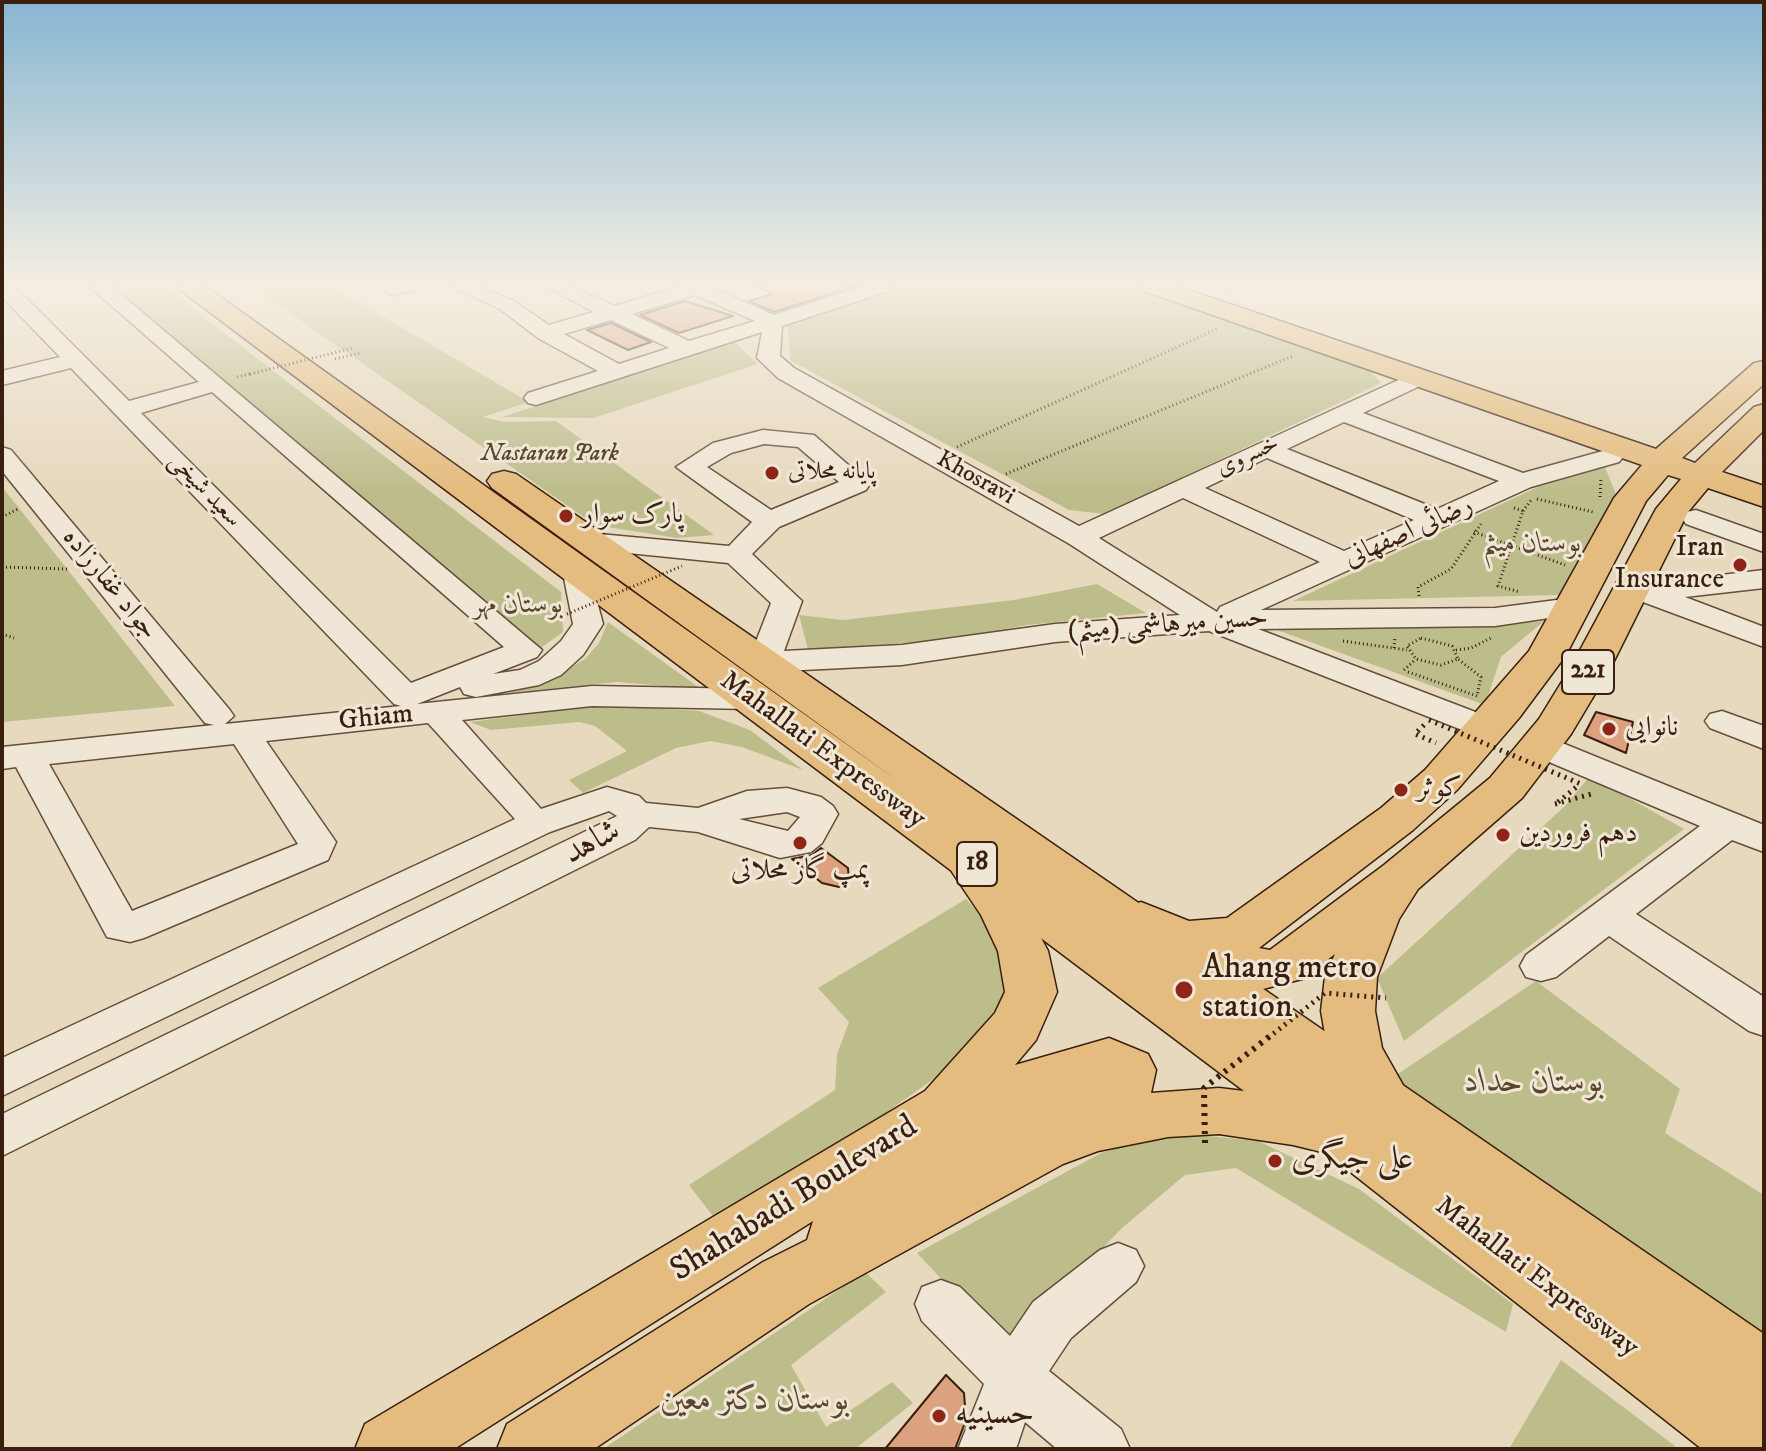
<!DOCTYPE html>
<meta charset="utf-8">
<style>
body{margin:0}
#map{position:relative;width:1766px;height:1451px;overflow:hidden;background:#e7d9be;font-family:"IM FELL DW Pica",serif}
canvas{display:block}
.frame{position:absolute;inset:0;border:4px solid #3a1f0f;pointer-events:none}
</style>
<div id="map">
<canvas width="1766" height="1451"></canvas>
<div class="frame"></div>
</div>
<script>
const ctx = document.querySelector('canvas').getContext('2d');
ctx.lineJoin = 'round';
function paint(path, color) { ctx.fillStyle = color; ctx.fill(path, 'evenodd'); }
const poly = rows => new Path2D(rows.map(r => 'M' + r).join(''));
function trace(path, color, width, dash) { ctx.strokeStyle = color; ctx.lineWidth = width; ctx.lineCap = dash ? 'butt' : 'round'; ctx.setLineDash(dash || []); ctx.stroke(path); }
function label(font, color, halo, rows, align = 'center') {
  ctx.font = font + ' "IM FELL DW Pica",Amiri,serif'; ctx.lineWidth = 6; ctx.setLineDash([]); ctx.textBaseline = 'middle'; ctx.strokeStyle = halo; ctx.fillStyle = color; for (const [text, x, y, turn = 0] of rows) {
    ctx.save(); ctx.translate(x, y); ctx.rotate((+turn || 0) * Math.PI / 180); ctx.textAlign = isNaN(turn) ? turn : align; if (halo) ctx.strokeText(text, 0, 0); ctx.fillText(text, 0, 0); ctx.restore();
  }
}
const green = poly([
 [89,286,163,286,561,592,563,632,524,660],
 [251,286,331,286,529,402,483,417,504,422,556,421,714,535,677,538,595,525],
 [900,286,1137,286,1363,364,1381,383,1105,514,1069,510,791,361,787,324],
 [734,341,758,364,593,418,502,417],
 [1605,467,1617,497,1562,595,1293,601,1538,487],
 [2,487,19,508,175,706,2,722],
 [1097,584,1146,613,1027,625,956,639,808,650,799,615,843,620,1014,600],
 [1544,621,1501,657,1485,705,1274,629,1492,627],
 [608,622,701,689,617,682,507,693,542,684,585,659,599,643],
 [600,705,699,711,750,730,803,770,742,747,710,741,676,748,583,793,569,780,627,751,595,726,579,722,491,730,470,722],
 [1590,776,1684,829,1404,1041,1377,978,1565,806],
 [966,899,990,924,1013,973,1008,1016,972,1052,722,1228,689,1185,835,1090,837,1054,849,1022,818,988],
 [1536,981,1680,1089,1665,1133,1764,1195,1764,1344,1386,1082],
 [1170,1132,1258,1141,1359,1189,1513,1304,1506,1332,1236,1168,1185,1175,1122,1228,1006,1348,917,1253,1101,1153],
 [865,1272,886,1292,791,1365,826,1427,892,1382,913,1403,855,1449,603,1449],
 [1561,1360,1679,1449,1509,1449]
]);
const building = poly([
 [757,286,855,286,774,312,749,301,773,294,757,286],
 [685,301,733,316,679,333,640,315,685,301],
 [611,323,651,342,628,350,587,330,611,323],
 [1596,712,1633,722,1626,753,1584,735,1596,712],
 [821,848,848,868,849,881,839,887,822,883,792,859,812,855,821,848],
 [946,1375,964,1393,966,1420,955,1449,885,1449,946,1375]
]);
const pathFar1 = poly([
 [1227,294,1235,286],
 [335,359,360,353],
 [237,377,250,374],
 [957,447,1219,328],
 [1006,474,1293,356],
 [1600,497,1601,478],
 [1537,499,1593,512],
 [1514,508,1523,511,1498,586,1520,592],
 [1523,511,1532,499],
 [2,517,18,509],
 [1474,532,1565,565],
 [2,567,67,569],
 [1419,596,1418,587,1451,569,1481,524],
 [2,634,14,638],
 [1421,638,1452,646,1458,659,1441,665,1416,659,1407,646,1421,638],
 [1343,641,1407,650],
 [1394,648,1395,637],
 [1456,650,1471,648,1491,638],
 [1404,670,1416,659],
 [1408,672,1477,696,1481,677,1458,659]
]);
const path = poly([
 [1424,725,1415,734,1436,743],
 [1558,802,1579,785],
 [1555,804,1595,793]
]);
const minor = poly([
 [2,286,14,286,129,401,199,382,89,286,111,286,542,650,537,657,493,674,520,670,539,661,561,641,573,624,563,573,568,567,578,564,588,567,603,624,583,655,561,675,539,685,476,697,464,694,460,687,417,704,592,686,750,689,762,692,767,699,762,706,750,709,592,706,462,720,541,809,607,787,639,796,646,803,698,808,747,791,787,788,821,797,833,806,838,814,822,843,811,852,780,858,698,832,649,827,635,840,2,1156,2,1114,617,816,609,811,550,832,2,1096,2,1058,515,819,428,723,266,741,336,842,328,860,144,938,130,942,107,937,16,767,2,769,2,747,214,725,205,723,2,471,2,447,11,450,229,709,234,716,225,724,401,706,394,704,71,368,2,385,2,371,60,357,2,297,2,286],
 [212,392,504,647,411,683,141,413,212,392],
 [234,744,298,844,132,911,49,764,234,744],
 [787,812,800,817,788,831,739,819,787,812],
 [385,286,417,286,414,290,393,295,386,293,385,286],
 [451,286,478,286,514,301,549,325,594,312,545,286,571,286,614,306,680,286,708,286,774,315,864,286,894,286,891,290,782,326,780,356,794,368,1079,526,1418,371,1429,378,1426,383,1363,413,1523,473,1610,449,1623,457,1619,462,1531,487,1261,610,1495,608,1572,598,1583,601,1587,607,1583,613,1495,626,1258,629,1499,721,1504,728,1499,735,1487,738,1475,735,1209,631,1055,642,902,665,764,672,753,669,748,662,771,603,728,563,588,549,578,547,574,541,578,535,588,533,729,546,752,522,676,467,713,443,763,430,814,435,870,484,866,490,779,527,752,554,802,601,784,651,902,645,1055,624,1180,615,1068,543,778,378,757,358,762,332,536,405,528,403,524,398,528,393,598,371,538,338,500,309,451,286],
 [695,295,755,321,689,341,632,314,695,295],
 [611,320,669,348,619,364,564,334,611,320],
 [1344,422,1499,481,1437,509,1287,449,1344,422],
 [764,444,798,447,839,482,771,510,707,467,731,453,764,444],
 [1267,458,1414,520,1344,551,1205,488,1267,458],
 [1183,498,1320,562,1220,607,1217,612,1099,538,1183,498],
 [1696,510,1764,534,1764,552,1686,524,1682,518,1686,512,1696,510],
 [1764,570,1764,588,1685,597,1764,627,1764,647,1643,602,1616,601,1612,595,1616,589,1627,586,1764,570],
 [1722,711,1764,726,1764,749,1710,728,1705,721,1710,714,1722,711],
 [1540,734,1764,825,1764,852,1732,840,1636,914,1764,997,1764,1036,1749,1031,1609,936,1556,977,1541,981,1526,977,1520,966,1526,955,1700,826,1528,753,1523,745,1528,737,1540,734],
 [1118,1243,1136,1250,1144,1266,1136,1282,1071,1338,1049,1371,1121,1429,1130,1449,1057,1449,1025,1422,1016,1449,958,1449,984,1384,922,1321,915,1304,922,1287,941,1280,960,1287,1010,1336,1033,1302,1100,1250,1118,1243]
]);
const major = poly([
 [1141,286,1177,286,1656,449,1754,363,1764,361,1764,384,1682,458,1695,463,1754,407,1764,404,1764,430,1722,472,1764,486,1764,507,1708,488,1688,512,1611,667,1571,734,1522,798,1418,889,1399,919,1377,977,1375,1011,1382,1048,1412,1101,1404,1117,1384,1124,1364,1117,1328,1051,1321,1011,1325,977,1335,954,1302,979,1263,989,1223,974,1212,956,1184,958,1166,953,1123,932,1116,920,1123,908,1141,902,1189,921,1227,918,1381,808,1425,770,1529,651,1614,498,1642,465,1144,291,1141,286],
 [1668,475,1681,479,1656,509,1571,667,1539,719,1490,778,1384,865,1270,950,1259,948,1413,830,1457,790,1519,718,1566,655,1646,501,1668,475],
 [970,847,987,852,1020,898,1048,951,1057,992,1036,1040,1015,1065,1109,1038,1148,1054,1156,1070,1151,1093,1219,1088,1293,1097,1338,1108,1359,1115,1367,1132,1359,1149,1338,1156,1293,1145,1219,1134,1168,1137,1098,1151,1063,1164,809,1304,594,1449,497,1449,507,1424,763,1262,807,1240,813,1221,454,1449,355,1449,365,1424,925,1091,995,1013,1005,992,998,951,981,915,946,863,953,852,970,847]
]);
const highway = poly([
 [175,286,205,286,902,784,492,488,487,481,492,474,504,471,516,474,1764,1334,1764,1449,1702,1449,1325,1152,175,286]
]);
const pathBridgeFar2 = poly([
 [250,374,353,348],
 [567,614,682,566]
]);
const pathBridgeFar1 = poly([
 [1429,720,1581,784],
 [1268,1038,1325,993,1386,998]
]);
const pathBridge = poly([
 [1205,1143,1204,1088,1270,1036]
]);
const markers = [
 [772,473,8,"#8f2418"],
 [566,516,8,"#8f2418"],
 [1740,565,8,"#8f2418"],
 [1609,729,8,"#8f2418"],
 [1401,790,8,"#8f2418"],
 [1503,835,8,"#8f2418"],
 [800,843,8,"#8f2418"],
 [1184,990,10,"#8f2418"],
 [1275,1161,8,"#8f2418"],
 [939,1416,8,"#8f2418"]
];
const farParknames = [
 ["Nastaran Park",550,455]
];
const farStreetnames = [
 ["خسروی",1248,457,-25],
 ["Khosravi",975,479,29],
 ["سعید شیخی",204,491,46]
];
const farPoinames = [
 ["پایانه محلاتی",788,473]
];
const shields = [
 [1588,672,52],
 [977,864,40]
];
const shieldNames = [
 ["221",1588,672],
 ["18",977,864]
];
const poiNames = [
 ["پارک سوار",582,516],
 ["Iran",1724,549,"right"],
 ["Insurance",1724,581,"right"],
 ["نانوایی",1625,729],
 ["کوثر",1417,790],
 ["دهم فروردین",1519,835],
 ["پمپ گاز محلاتی",800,872,"center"]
];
const streetNames = [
 ["رضائی اصفهانی",1409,533,-24],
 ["جواد غفارزاده",109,585,51],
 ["حسین میرهاشمی (میثم)",1168,626,-4],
 ["Ghiam",376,719,-6],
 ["Mahallati Expressway",822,751,36],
 ["Mahallati Expressway",1536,1278,37]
];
const parkNames = [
 ["بوستان میثم",1532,545],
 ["بوستان مهر",518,606]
];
const nearStreetnames = [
 ["شاهد",593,844,-28],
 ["Shahabadi Boulevard",795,1200,-32]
];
const nearPoinames = [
 ["Ahang metro",1202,970],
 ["station",1202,1009],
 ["علی جیگری",1291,1161],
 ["حسینیه",955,1416]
];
const nearParknames = [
 ["بوستان حداد",1534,1084],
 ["بوستان دکتر معین",755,1402]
];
paint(green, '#bdbd8c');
paint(building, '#dca280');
trace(building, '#3a1f0f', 2);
trace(minor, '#654e3b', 3);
trace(major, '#3a1f0f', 3);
trace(highway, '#3a1f0f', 3);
trace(pathFar1, '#3a1f0f', 3, [1, 3]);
trace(path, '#3a1f0f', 5, [2, 5]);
paint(minor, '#efe6d5');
paint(major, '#e4bc7f');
paint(highway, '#e4bc7f');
trace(pathBridgeFar2, '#3a1f0f', 3, [1, 3]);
trace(pathBridgeFar1, '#3a1f0f', 5, [2, 5]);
trace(pathBridge, '#3a1f0f', 6, [3, 6]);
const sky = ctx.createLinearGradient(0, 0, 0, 489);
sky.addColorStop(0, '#87b6d2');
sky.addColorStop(0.58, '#f4eee2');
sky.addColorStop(1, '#f4eee200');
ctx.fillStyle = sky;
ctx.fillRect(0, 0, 1766, 489);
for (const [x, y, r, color] of markers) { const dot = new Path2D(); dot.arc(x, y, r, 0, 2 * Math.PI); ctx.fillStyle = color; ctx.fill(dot); trace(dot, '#efe6d5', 3); }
label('italic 24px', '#5b462e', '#efe6d5', farParknames);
label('24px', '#3a1f0f', '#efe6d5', farStreetnames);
label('24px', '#3a1f0f', '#efe6d5', farPoinames, 'left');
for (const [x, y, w] of shields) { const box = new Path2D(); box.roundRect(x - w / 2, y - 22, w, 44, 6); ctx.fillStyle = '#efe6d5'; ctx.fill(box); trace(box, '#3a1f0f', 2); }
label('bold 26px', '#3a1f0f', null, shieldNames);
label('28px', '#3a1f0f', '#efe6d5', poiNames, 'left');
label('28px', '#3a1f0f', '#efe6d5', streetNames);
label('italic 28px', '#5b462e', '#efe6d5', parkNames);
label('34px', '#3a1f0f', '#efe6d5', nearStreetnames);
label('34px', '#3a1f0f', '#efe6d5', nearPoinames, 'left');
label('italic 34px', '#5b462e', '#efe6d5', nearParknames);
</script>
